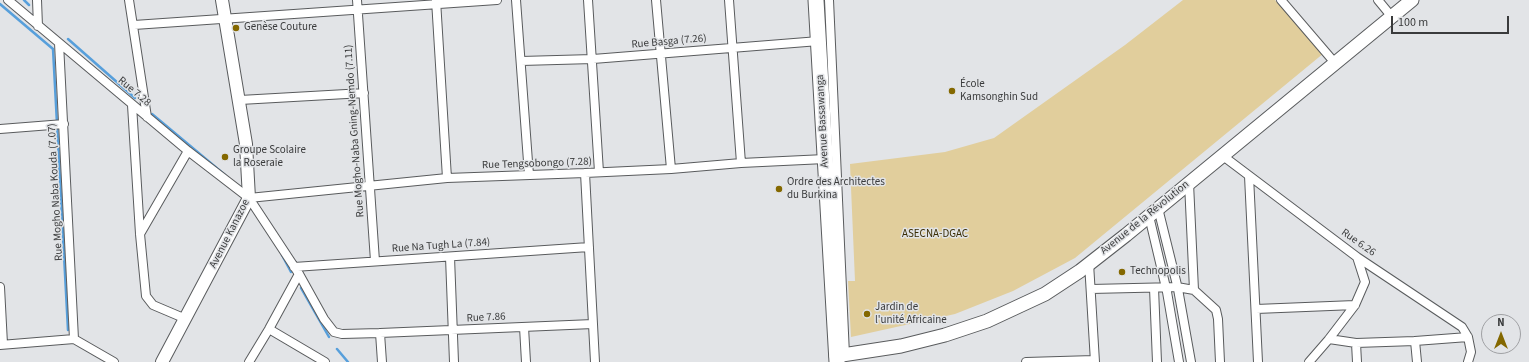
<!DOCTYPE html>
<meta charset="utf-8">
<style>
body{margin:0}
#map{position:relative;width:1529px;height:362px;overflow:hidden;background:#e2e4e7;font-family:"Source Sans 3",sans-serif}
canvas{display:block}
.north{position:absolute;left:1481px;top:314px;width:40px;height:40px;box-sizing:border-box;background:#e2e4e7;border:1px solid #9fa0a3;border-radius:50%;rotate:0deg;font-size:11px;font-weight:700;line-height:16px;text-align:center;color:#3a3b3c}
.north::after{content:'';display:block;margin:auto;width:14px;height:18px;background:#846800;clip-path:polygon(50% 0,100% 100%,50% 72%,0 100%)}
.scale{position:absolute;left:1391px;top:16px;width:118px;height:18px;box-sizing:border-box;border:2px solid #3a3b3c;border-top:0;padding-left:5px;font-size:12px;line-height:14px;white-space:nowrap;color:#3a3b3c;-webkit-text-stroke:3px #e2e4e7;paint-order:stroke}
</style>
<div id="map">
<canvas width="1529" height="362"></canvas>
<div class="north">N</div>
<div class="scale">100 m</div>
</div>
<script>
const ctx = document.querySelector('canvas').getContext('2d');
ctx.lineJoin = 'round';
function paint(path, color) { ctx.fillStyle = color; ctx.fill(path, 'evenodd'); }
const poly = rows => new Path2D(rows.map(r => 'M' + r).join(''));
function trace(path, color, width, dash) { ctx.strokeStyle = color; ctx.lineWidth = width; ctx.lineCap = dash ? 'butt' : 'round'; ctx.setLineDash(dash || []); ctx.stroke(path); }
function label(font, color, halo, rows, align = 'center') {
  ctx.font = font + ' "Source Sans 3",sans-serif'; ctx.lineWidth = 3; ctx.setLineDash([]); ctx.textBaseline = 'middle'; ctx.strokeStyle = halo; ctx.fillStyle = color; for (const [text, x, y, turn = 0] of rows) {
    ctx.save(); ctx.translate(x, y); ctx.rotate((+turn || 0) * Math.PI / 180); ctx.textAlign = isNaN(turn) ? turn : align; if (halo) ctx.strokeText(text, 0, 0); ctx.fillText(text, 0, 0); ctx.restore();
  }
}
const green = poly([
 [1183,0,1275,0,1324,53,1075,258,1013,291,955,314,851,337,848,281,855,281,850,164,945,152,994,138,1125,45]
]);
const stream = poly([
 [24,0,29,5],
 [0,4,53,49,68,330],
 [68,39,135,98],
 [152,114,225,175],
 [282,255,291,272],
 [301,288,329,337],
 [337,349,348,362]
]);
const street = poly([
 [8,0,188,151,249,198,299,274,324,319,334,332,342,334,380,333,593,324],
 [37,0,38,26],
 [129,0,147,117],
 [357,0,375,261],
 [436,0,447,178],
 [516,0,529,175],
 [588,0,599,172],
 [656,0,671,169],
 [729,0,741,163],
 [829,0,845,355],
 [1281,0,1335,63],
 [1378,0,1392,17],
 [134,25,497,0],
 [59,43,74,339],
 [521,61,593,59,819,41],
 [240,100,364,93],
 [132,105,140,234,146,296,153,305,186,319],
 [0,129,64,124],
 [1223,156,1357,257,1462,327,1468,337,1471,352,1468,362],
 [585,173,595,362],
 [1249,176,1258,362],
 [1189,183,1194,290],
 [249,198,447,178,585,173,671,169,741,163,825,159],
 [1158,208,1178,289,1191,362],
 [1149,216,1167,292,1179,362],
 [140,234,188,151],
 [450,257,454,362],
 [1089,263,1095,362],
 [294,267,589,247],
 [0,287,3,344],
 [1154,288,1157,362],
 [1091,289,1177,287,1194,290,1216,310,1218,319,1220,362],
 [1256,309,1355,305],
 [524,327,526,362],
 [269,329,325,362],
 [380,333,382,362],
 [1329,339,1356,343,1415,341,1468,337],
 [1415,341,1417,362],
 [1356,343,1357,362],
 [0,345,74,339,114,362],
 [249,362,269,329,299,274],
 [1026,362,1094,360],
 [1309,362,1329,339,1355,305,1365,282,1357,257]
]);
const secondary = poly([
 [162,362,249,198,246,144,222,0]
]);
const primary = poly([
 [836,356,901,346,945,335,987,321,1045,294,1080,271,1126,235,1412,0]
]);
const highway = poly([
 [816,0,837,362]
]);
const markers = [
 [236,28,4,"#846800"],
 [952,91,4,"#846800"],
 [225,157,4,"#846800"],
 [779,189,4,"#846800"],
 [1122,272,4,"#846800"],
 [867,314,4,"#846800"]
];
const poiNames = [
 ["Genèse Couture",244,28],
 ["École",960,85],
 ["Kamsonghin Sud",960,98],
 ["Groupe Scolaire",233,151],
 ["la Roseraie",233,164],
 ["Ordre des Architectes",787,183],
 ["du Burkina",787,196],
 ["Technopolis",1130,272],
 ["Jardin de",875,308],
 ["l'unité Africaine",875,321]
];
const streetNames = [
 ["Rue Basga (7.26)",669,42,-5],
 ["Rue 7.28",134,92,40],
 ["Avenue Bassawanga",823,121,-93],
 ["Rue Mogho-Naba Gning-Nemdo (7.11)",355,131,-94],
 ["Rue Tengsobongo (7.28)",537,164,-2],
 ["Rue Mogho Naba Kouda (7.07)",56,192,-93],
 ["Avenue de la Révolution",1145,218,-39],
 ["Avenue Kanazoe",230,234,-63],
 ["Rue 6.26",1358,243,35],
 ["Rue Na Tugh La (7.84)",441,246,-4],
 ["Rue 7.86",486,318,-3]
];
const parkNames = [
 ["ASECNA-DGAC",935,235]
];
paint(green, '#e1ce9c');
trace(stream, '#579fdb', 2.5);
trace(street, '#595b5d', 10);
trace(secondary, '#595b5d', 14);
trace(primary, '#595b5d', 15);
trace(highway, '#595b5d', 17);
trace(street, '#fff', 8);
trace(secondary, '#fff', 12);
trace(primary, '#fff', 13);
trace(highway, '#fff', 15);
for (const [x, y, r, color] of markers) { const dot = new Path2D(); dot.arc(x, y, r, 0, 2 * Math.PI); ctx.fillStyle = color; ctx.fill(dot); trace(dot, '#e2e4e7', 1.5); }
label('11px', '#3a3b3c', '#e2e4e7', poiNames, 'left');
label('11px', '#3a3b3c', '#e2e4e7', streetNames);
label('11px', '#3b2e05', '#e2e4e7', parkNames);
</script>
